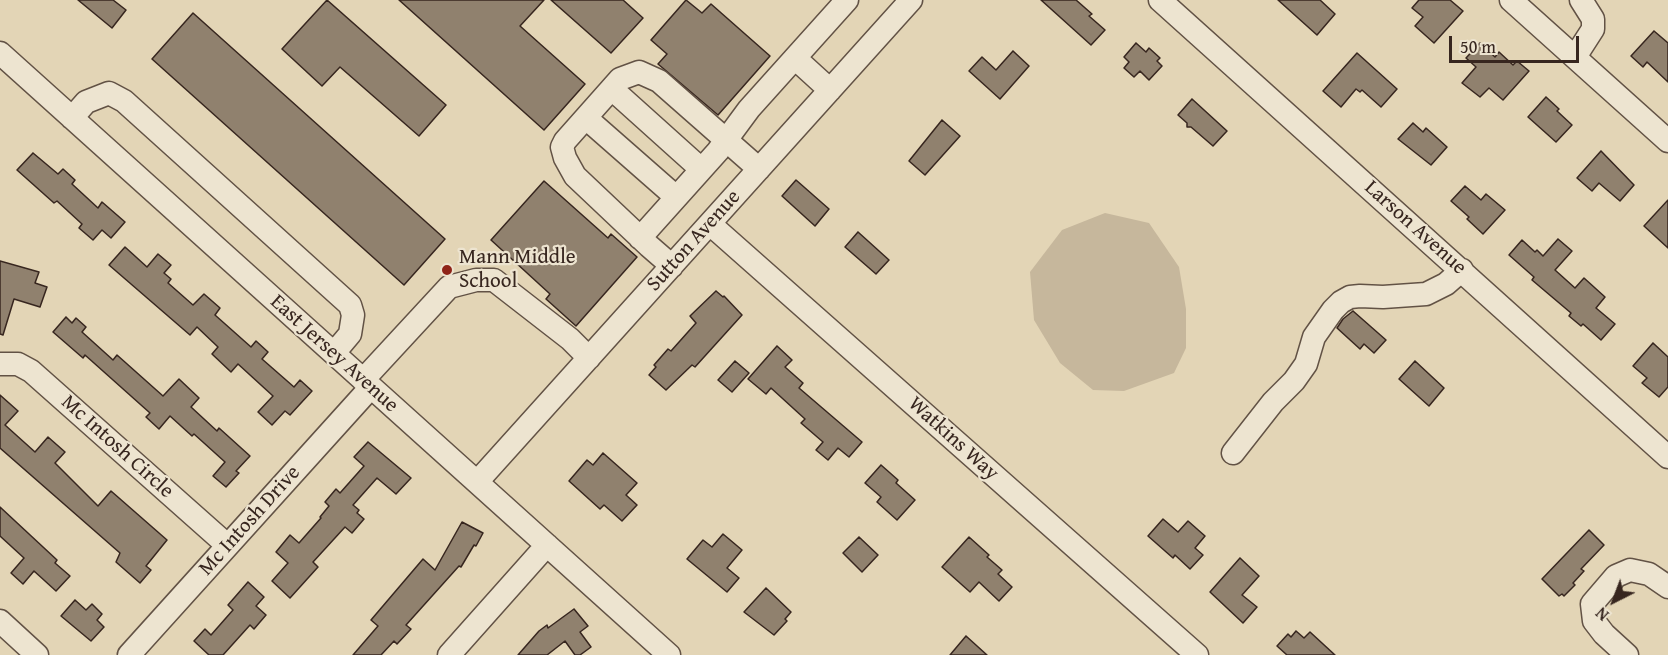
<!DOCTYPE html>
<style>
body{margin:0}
#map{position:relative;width:1668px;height:655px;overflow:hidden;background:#e3d5b6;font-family:"Gentium Book Plus",serif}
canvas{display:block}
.north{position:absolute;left:1584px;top:571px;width:60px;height:60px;-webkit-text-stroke:4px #ede4d0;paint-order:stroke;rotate:222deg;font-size:16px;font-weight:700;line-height:24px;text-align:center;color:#37261f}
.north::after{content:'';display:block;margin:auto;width:21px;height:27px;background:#37261f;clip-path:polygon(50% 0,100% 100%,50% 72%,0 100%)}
.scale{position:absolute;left:1449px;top:36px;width:130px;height:27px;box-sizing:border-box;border:3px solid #37261f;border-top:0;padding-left:8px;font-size:18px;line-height:21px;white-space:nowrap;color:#37261f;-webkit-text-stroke:4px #ede4d0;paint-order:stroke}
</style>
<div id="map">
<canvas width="1668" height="655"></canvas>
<div class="north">N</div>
<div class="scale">50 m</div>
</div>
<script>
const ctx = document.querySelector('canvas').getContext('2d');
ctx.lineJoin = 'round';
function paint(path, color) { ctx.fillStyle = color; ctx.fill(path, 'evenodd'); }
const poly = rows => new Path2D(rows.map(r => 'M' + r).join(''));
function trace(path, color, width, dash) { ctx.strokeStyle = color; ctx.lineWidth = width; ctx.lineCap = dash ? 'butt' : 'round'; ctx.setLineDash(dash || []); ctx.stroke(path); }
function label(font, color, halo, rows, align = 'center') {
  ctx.font = font + ' "Gentium Book Plus",serif'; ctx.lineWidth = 4.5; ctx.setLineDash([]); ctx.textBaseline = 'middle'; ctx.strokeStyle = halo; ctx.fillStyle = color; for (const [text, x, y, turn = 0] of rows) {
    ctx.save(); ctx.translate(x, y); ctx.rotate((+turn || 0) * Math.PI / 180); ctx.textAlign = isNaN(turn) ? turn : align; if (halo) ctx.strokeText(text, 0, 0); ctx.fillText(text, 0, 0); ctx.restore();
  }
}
const green = poly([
 [1105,213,1149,223,1179,267,1186,309,1186,348,1174,373,1124,391,1093,390,1060,363,1034,320,1030,272,1062,230]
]);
const building = poly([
 [78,0,113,0,126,10,112,28,78,0],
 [327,0,446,105,419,136,340,67,322,86,282,49,327,0],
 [399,0,544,0,520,26,585,84,544,130,399,0],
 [551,0,623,0,643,18,611,53,551,0],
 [686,0,702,13,711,4,770,56,718,115,658,64,667,54,651,40,686,0],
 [1041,0,1076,0,1092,14,1089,16,1105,30,1091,45,1041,0],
 [1278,0,1320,0,1335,14,1317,35,1278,0],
 [1419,0,1450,0,1463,11,1434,43,1415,26,1423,17,1412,8,1419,0],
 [193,13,445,239,404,285,152,59,193,13],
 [1654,31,1668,43,1668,82,1647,62,1643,67,1631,56,1654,31],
 [1136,43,1146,52,1149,48,1160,58,1157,61,1162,66,1149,80,1140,71,1134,77,1124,68,1129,62,1124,57,1136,43],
 [1480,43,1495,57,1499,52,1513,65,1517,61,1529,71,1503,100,1489,88,1480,97,1462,83,1476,67,1466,58,1480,43],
 [1013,51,1029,66,1000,99,969,71,982,57,996,70,1013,51],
 [1357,53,1397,89,1381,107,1362,90,1360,92,1356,89,1341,107,1323,91,1357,53],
 [1546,97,1559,109,1557,111,1572,125,1556,142,1528,117,1546,97],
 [1192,99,1227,131,1213,146,1191,127,1187,127,1187,123,1178,115,1192,99],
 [942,120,960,136,925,175,909,161,942,120],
 [1413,123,1423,132,1426,128,1447,147,1431,165,1398,139,1413,123],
 [1601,151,1634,185,1620,201,1599,183,1592,191,1577,178,1601,151],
 [33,153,58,174,63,169,75,180,72,184,98,208,102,202,125,222,111,238,102,230,93,240,79,228,82,224,57,201,54,203,17,170,33,153],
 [796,180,829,209,815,226,782,196,796,180],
 [544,181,608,238,611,234,637,257,576,326,546,299,550,294,491,240,544,181],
 [1465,186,1481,200,1486,194,1505,210,1483,234,1467,219,1469,217,1451,201,1465,186],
 [1668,200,1668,248,1644,226,1668,200],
 [858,232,889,260,876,274,845,247,858,232],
 [1558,239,1572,251,1555,270,1575,288,1584,278,1605,297,1596,308,1615,324,1601,340,1583,324,1581,326,1569,316,1571,313,1532,280,1534,277,1509,255,1522,240,1535,252,1537,250,1543,256,1558,239],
 [125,247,147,267,158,254,171,265,164,273,171,279,168,283,193,305,204,294,220,308,215,315,251,347,256,341,268,352,262,359,294,387,300,380,312,391,290,415,285,411,272,425,258,412,273,396,238,364,231,372,212,354,218,347,197,327,190,335,109,265,125,247],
 [0,261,39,272,35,283,47,287,40,307,14,299,3,335,0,334,0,261],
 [716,291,723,297,724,296,742,315,695,367,692,365,666,390,649,375,656,367,654,365,668,349,671,351,696,323,690,316,716,291],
 [1353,311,1386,340,1374,353,1364,344,1360,349,1337,328,1343,319,1353,311],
 [66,317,72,323,76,318,86,327,82,332,113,360,117,355,163,396,179,379,199,398,191,407,217,431,219,428,250,456,236,471,239,473,226,487,213,476,225,462,194,434,192,436,170,416,159,429,146,417,150,413,85,355,83,358,53,332,66,317],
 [1653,343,1668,357,1668,387,1659,397,1642,383,1647,378,1633,366,1653,343],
 [777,346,792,360,785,367,803,383,799,388,862,442,849,457,838,448,828,460,816,450,823,442,801,423,805,419,771,388,766,394,748,379,777,346],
 [735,361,749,373,732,392,718,380,735,361],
 [1415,361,1444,388,1429,406,1399,379,1415,361],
 [0,395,18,411,5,425,35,452,48,437,65,452,55,463,98,506,111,491,167,540,146,566,151,570,140,583,116,562,120,553,0,448,0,395],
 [368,442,411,478,396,494,377,478,353,505,359,510,357,513,364,519,352,533,345,527,313,562,318,567,290,598,272,581,288,563,276,552,290,535,299,543,321,518,320,517,329,506,325,502,336,489,340,493,364,466,354,457,368,442],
 [603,453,637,483,626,495,637,505,622,521,604,505,600,509,569,481,587,460,593,465,603,453],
 [881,465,898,480,896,483,915,500,897,520,877,502,881,497,865,483,881,465],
 [0,507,57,560,55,563,70,576,56,591,34,571,23,584,11,573,24,558,0,536,0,507],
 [1163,519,1178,532,1188,521,1205,536,1195,548,1203,555,1190,569,1175,555,1173,558,1148,536,1163,519],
 [462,522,483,533,476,546,474,545,461,567,459,566,406,625,411,629,397,644,394,641,381,655,353,655,378,626,371,620,423,559,435,570,462,522],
 [1589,530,1604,545,1581,569,1584,571,1573,583,1575,585,1564,596,1562,594,1559,596,1542,579,1589,530],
 [723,534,742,550,727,568,739,578,727,592,687,559,703,540,712,547,723,534],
 [859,537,878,555,862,572,843,553,859,537],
 [969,537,989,555,987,557,1002,570,998,574,1012,587,999,601,979,582,970,592,942,567,969,537],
 [1240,558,1259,576,1242,595,1257,607,1243,623,1210,592,1240,558],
 [248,582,264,597,256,606,266,615,254,629,250,625,223,655,209,655,194,641,205,629,211,635,233,610,228,605,248,582],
 [766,588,791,612,785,619,787,621,774,635,744,612,766,588],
 [75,600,86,610,92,604,102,614,97,620,104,627,91,641,61,616,75,600],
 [574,609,588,626,580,632,591,647,580,655,575,655,565,641,547,655,518,655,539,631,547,625,548,628,574,609],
 [1296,631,1304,638,1310,632,1335,655,1287,655,1277,646,1288,634,1291,637,1296,631],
 [966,636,987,655,950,655,966,636]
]);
const minor = poly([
 [1160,0,1668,457],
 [1511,0,1668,141],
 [0,53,669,655],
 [1575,57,1593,29,1593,19,1581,0],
 [796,59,830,90],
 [612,89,701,169],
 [72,118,86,102,109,93,124,101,350,305,353,315,350,334,334,353],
 [586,118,676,197],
 [710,224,1197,655],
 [640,238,718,151,749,109,847,0],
 [672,266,649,246,575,176,565,158,562,147,565,141,620,79,639,72,659,81,759,169],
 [0,364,18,364,31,371,227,545],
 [363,380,449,287,476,280,494,280,570,339,589,358],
 [1233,453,1273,402,1294,381,1306,364,1314,337,1333,310,1341,302,1350,297,1360,296,1383,297,1426,294,1446,284,1462,270],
 [477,482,911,0],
 [0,621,37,655],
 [129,655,371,387],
 [449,655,547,545],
 [1627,655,1604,634,1594,621,1592,604,1616,576,1630,570,1649,574,1668,587]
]);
const markers = [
 [447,270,6,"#8f2418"]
];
const streetNames = [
 ["Larson Avenue",1415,228,42],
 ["Sutton Avenue",694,241,-48],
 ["East Jersey Avenue",334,354,42],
 ["Watkins Way",953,439,42],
 ["Mc Intosh Circle",117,447,42],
 ["Mc Intosh Drive",250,521,-48]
];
const poiNames = [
 ["Mann Middle",459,258],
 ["School",459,282]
];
paint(green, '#c6b79c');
paint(building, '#90816e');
trace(building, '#37261f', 1.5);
trace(minor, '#625245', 25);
trace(minor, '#ede4d0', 22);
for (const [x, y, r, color] of markers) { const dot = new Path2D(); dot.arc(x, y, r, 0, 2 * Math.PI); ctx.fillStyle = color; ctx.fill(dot); trace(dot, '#ede4d0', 2); }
label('21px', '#37261f', '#ede4d0', streetNames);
label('21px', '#37261f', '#ede4d0', poiNames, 'left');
</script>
